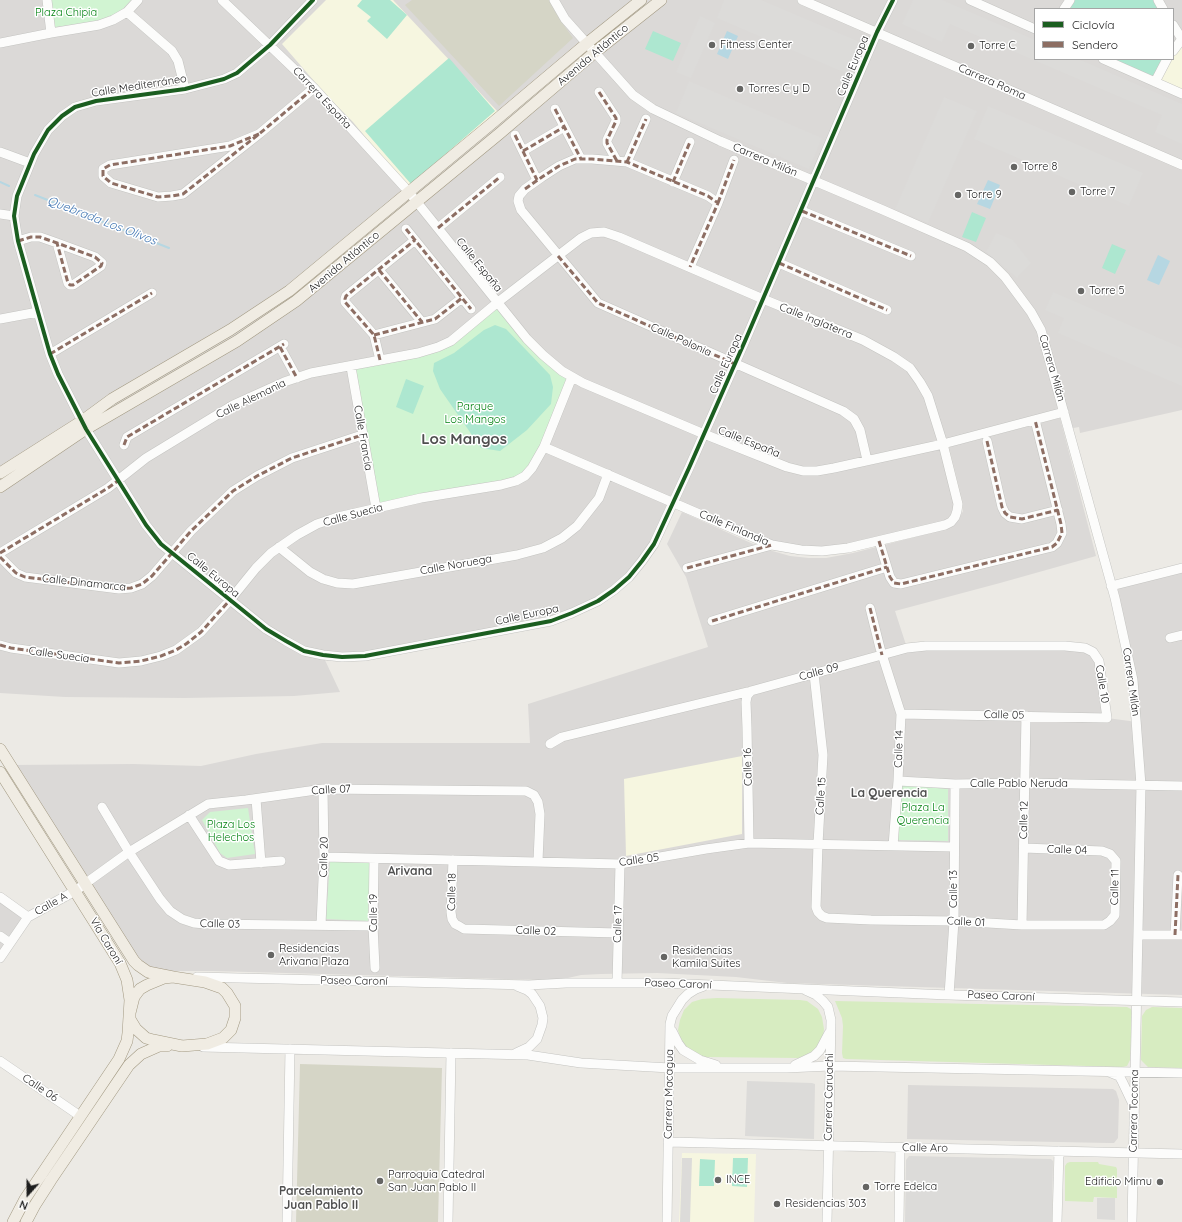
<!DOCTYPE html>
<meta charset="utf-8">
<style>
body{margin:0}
#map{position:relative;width:1182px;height:1222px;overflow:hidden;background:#eceae5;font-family:Quicksand,sans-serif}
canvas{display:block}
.legend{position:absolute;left:1034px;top:8px;width:140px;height:52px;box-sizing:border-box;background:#fff;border:1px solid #a5a5a5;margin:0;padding:5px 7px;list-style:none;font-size:12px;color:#1d1d1d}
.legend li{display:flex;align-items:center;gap:8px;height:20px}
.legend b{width:20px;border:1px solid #a5a5a5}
.north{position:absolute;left:8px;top:1174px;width:40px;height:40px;-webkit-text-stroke:3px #fff;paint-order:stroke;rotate:201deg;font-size:11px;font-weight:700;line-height:16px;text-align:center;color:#1d1d1d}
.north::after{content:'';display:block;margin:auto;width:14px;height:18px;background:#1d1d1d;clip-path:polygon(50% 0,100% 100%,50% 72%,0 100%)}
</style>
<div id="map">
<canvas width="1182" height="1222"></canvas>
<ul class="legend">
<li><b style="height:5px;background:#1b5e20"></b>Ciclovía</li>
<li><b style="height:5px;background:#8d6e63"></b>Sendero</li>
</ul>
<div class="north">N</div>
</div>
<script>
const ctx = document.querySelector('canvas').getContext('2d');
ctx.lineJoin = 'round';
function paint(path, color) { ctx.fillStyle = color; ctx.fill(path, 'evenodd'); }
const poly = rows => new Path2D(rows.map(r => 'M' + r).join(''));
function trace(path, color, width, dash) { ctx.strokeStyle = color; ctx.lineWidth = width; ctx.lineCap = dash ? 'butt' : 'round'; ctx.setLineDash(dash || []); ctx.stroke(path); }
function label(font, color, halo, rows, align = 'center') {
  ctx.font = font + ' Quicksand,sans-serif'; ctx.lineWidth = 3; ctx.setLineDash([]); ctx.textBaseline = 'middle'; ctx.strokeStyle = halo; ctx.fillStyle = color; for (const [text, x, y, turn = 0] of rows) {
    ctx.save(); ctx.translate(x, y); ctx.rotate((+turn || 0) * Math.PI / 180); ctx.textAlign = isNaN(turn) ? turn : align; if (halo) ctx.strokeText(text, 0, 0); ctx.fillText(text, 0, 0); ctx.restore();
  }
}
const residential = poly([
 [0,0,1182,0,1182,410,1080,433,1079,427,1068,429,1064,412,943,443,958,504,951,522,848,548,772,545,674,502,654,544,629,577,572,613,365,656,323,656,340,692,294,696,184,698,65,697,0,693],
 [1035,9,1173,9,1173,59,1035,59],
 [1060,418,1096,556,1000,583,895,611,907,648,1065,646,1093,652,1107,718,1137,722,1111,586,1182,568,1182,995,787,983,736,977,657,973,601,974,581,975,559,980,541,980,213,971,154,971,141,966,11,765,133,764,201,766,256,754,322,743,530,743,528,704,708,647,686,577,667,544,682,512,762,548,790,556,809,558,826,558,853,553,946,529,954,525,959,519,963,511,963,503,949,447],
 [0,897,28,916,0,957],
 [908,1085,1113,1089,1116,1091,1119,1100,1118,1138,1114,1143,1109,1143,907,1139]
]);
const education = poly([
 [326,0,393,0,499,113,409,185,405,185,353,122,327,96,282,44],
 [1182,41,1182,93,1157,82,1168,59,1173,59,1173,53],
 [742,756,742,834,626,856,624,779],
 [682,1153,756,1154,754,1222,679,1222]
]);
const construction = poly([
 [412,0,550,0,560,20,573,38,499,106,405,5],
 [300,1064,442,1068,438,1222,296,1222]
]);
const grass = poly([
 [717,998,800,1000,807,1001,818,1009,822,1017,824,1029,823,1038,815,1051,799,1058,704,1057,691,1051,684,1045,680,1037,678,1030,680,1020,684,1010,692,1002,702,999],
 [835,1001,1127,1007,1131,1009,1132,1013,1130,1060,1127,1066,1122,1067,846,1059,843,1058,842,1053,843,1026,842,1018],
 [1152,1007,1182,1008,1182,1068,1148,1067,1141,1060,1142,1016,1146,1010],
 [1070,1162,1098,1162,1099,1164,1116,1167,1117,1169,1117,1198,1094,1197,1093,1202,1065,1201,1065,1166,1067,1163]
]);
const park = poly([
 [50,0,131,0,124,8,110,17,93,22,55,27],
 [498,302,527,339,572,377,525,476,376,508,351,367,438,347],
 [900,785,948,789,948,841,898,840],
 [248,808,255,854,227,858,220,853,202,820,210,812],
 [330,862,371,862,369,921,326,919]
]);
const pitch = poly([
 [362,0,390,0,407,15,387,39,367,21,371,17,357,6],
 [1072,0,1156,0,1161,9,1066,9],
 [653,31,681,43,673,61,645,49],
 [449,58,495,111,411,184,365,131],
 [1106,59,1165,59,1154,81],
 [972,212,986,218,976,242,962,237],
 [1112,244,1126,250,1115,274,1102,268],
 [495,325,506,329,550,375,553,387,551,404,527,430,500,451,481,448,440,389,433,371,434,363,454,353,484,330],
 [406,379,424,386,413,414,396,407],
 [733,1158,748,1158,747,1187,732,1186],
 [700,1159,715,1160,714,1186,699,1186]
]);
const parking = poly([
 [724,0,761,0,862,43,848,74,717,18],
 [913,0,942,0,1035,40,1035,59,1078,59,1182,104,1182,144,1155,132,1162,115,950,24,942,42,902,24],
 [700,16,715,23,691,78,676,72],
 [689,81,822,138,809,169,676,113],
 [944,97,977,111,928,223,895,209],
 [988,106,1143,173,1129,206,974,139],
 [996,233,1013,240,1031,263,1017,278,986,252],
 [1053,292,1182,348,1182,386,1058,333,1064,318,1045,310],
 [747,1081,812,1083,815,1084,814,1139,745,1136],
 [909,1156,1051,1159,1053,1161,1052,1222,905,1222,906,1160],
 [682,1158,692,1158,690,1222,680,1222],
 [1097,1198,1115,1198,1115,1220,1097,1219]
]);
const water = poly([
 [727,31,738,36,728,59,717,54],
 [988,180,1000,185,990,209,977,204],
 [1158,255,1170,261,1159,285,1147,280]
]);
const stream = poly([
 [0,182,9,186],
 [35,195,169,248]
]);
const minor = poly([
 [47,0,51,33],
 [222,0,314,88,408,191,527,339,543,355,562,371,583,383,704,434,787,467,803,471,817,471,834,468,943,444,1064,412],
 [313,0,270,45,237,73,224,79,185,89,96,101,75,107,62,116,48,130,34,154,17,196,14,216,18,241,38,312,50,354,58,374,86,429,146,525,161,544,266,629,286,641,304,651,323,655,342,657,365,656,551,621,572,613,598,601,614,590,629,577,642,561,654,544,689,468,745,341,877,32,893,0],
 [554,0,565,19,633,95,653,109,720,141,883,210,967,247,990,262,1005,277,1031,312,1041,330,1115,598,1133,680,1141,785,1132,1222],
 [802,0,1182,165],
 [970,0,1035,29],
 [1158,0,1163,9],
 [1064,9,1070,0],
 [127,12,172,51,178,61,185,89],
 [1173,25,1182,39],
 [0,43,51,33,99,25,113,20,127,12,138,0],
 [1173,51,1182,39],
 [1103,59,1182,94],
 [1155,82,1167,59],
 [599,92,616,118,616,121,607,140,607,143,617,161],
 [555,109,581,159],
 [259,134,230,146,110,165,103,169,103,176,111,183,158,197,172,196,183,194,259,134,314,88],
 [515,135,537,180],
 [523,151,564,127],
 [0,152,30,163],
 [627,162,646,119],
 [673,182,690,142],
 [718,203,734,160],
 [802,211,911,256],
 [0,214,14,216],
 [438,228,500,177],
 [406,229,471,309],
 [18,241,31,237,40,237,57,243,95,257,102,263,101,266,73,285,70,285,68,283,57,243],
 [779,263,887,310],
 [690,267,718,203,708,196,627,162,592,159,575,159,559,166,542,177,525,189,519,196,518,201,521,210,598,303,843,411,854,419,860,430,867,460],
 [379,270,422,322],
 [0,319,38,312],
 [374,335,435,319,462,298],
 [280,347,297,378],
 [50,354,152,293],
 [380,360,374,335,345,302,345,299,346,296,415,240],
 [351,367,376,508],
 [987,441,1002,507,1005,513,1010,517,1022,519,1058,510],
 [124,445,127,437,284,344],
 [879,541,890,577,894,583,901,584,1052,547,1057,543,1062,533,1061,524,1035,420],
 [279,547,310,572,323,579,337,583,353,584,517,555,543,548,562,538,577,526,599,498,608,474],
 [0,553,108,488,146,458,233,405,284,382,311,373,418,353,438,347,451,341,498,302,581,238,591,233,604,232,619,237,763,299,863,340,894,357,910,368,920,382,928,396,943,444,958,504,957,511,955,517,951,522,945,525,848,548,822,551,801,550,772,545,762,541,544,447],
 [0,557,16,573,25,577,119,589,131,588,142,584,152,576,191,531,233,491,257,476,292,458,362,435],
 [687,568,772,545],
 [1111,586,1182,568],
 [870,608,880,648,901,714,898,781,893,846],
 [712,621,887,567],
 [1170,638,1182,635],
 [0,645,11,648,119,663,141,661,161,656,176,650,201,632,230,600,256,568,271,553,297,535,317,524,338,517,421,498,501,485,516,481,525,476,532,468,544,447,572,377],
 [814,674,823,755,818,844,816,907,818,912,822,916,827,918,871,920,954,921,1022,925,1104,925,1110,921,1115,915,1116,861,1110,854,1102,851,1024,848],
 [550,744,562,737,751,691,907,648,926,646,1065,646,1085,648,1093,652,1099,661,1107,718,901,714],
 [898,781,955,784,1025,783,1182,786],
 [256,799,261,863],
 [102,807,129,852,160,899,170,911,182,919,194,923,205,924,373,926],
 [189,815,219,861,229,865,281,861],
 [749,843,747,728,746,702,747,696,751,691],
 [324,857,620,864,706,849,749,843,953,847],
 [374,859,373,926,375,968],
 [453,860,451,912,452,919,455,924,459,926,464,929,618,933],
 [0,897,28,917],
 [321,925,324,857,323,789],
 [1022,925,1026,716],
 [1138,935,1182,935],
 [1175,935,1178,875],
 [0,936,10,943],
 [0,958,28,917,75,891,129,852,208,804,246,800,323,789,526,791,534,795,538,802,540,814,538,861],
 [197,977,529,985,566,983,663,983,949,995,1182,1002],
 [617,983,620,864],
 [805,990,816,995,823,1001,828,1007,831,1020,827,1222],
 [949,995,954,921,955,784],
 [672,1031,678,1043,683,1050,700,1060,716,1065],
 [203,1047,528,1055,581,1063,670,1068,786,1068,830,1066,1182,1073],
 [516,1053,529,1047,537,1039,542,1025,543,1018,540,1006,532,994,527,990,517,986],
 [0,1061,80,1116],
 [795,1065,814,1056,820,1050,829,1033],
 [1109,1072,1119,1076,1122,1081,1132,1102],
 [668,1142,1182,1154],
 [287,1222,290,1049],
 [448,1222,451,1053],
 [667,1222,670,1024,672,1016,682,1000,688,994,696,989,704,986],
 [899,1222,900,1148],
 [1057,1222,1059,1151]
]);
const major = poly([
 [0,473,82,421,112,399,230,330,289,291,491,124,586,44,641,0],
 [0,487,86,429,237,341,296,301,499,134,594,53,661,0],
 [0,749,134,961,138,965,148,972,173,977],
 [0,772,120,963,127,980,130,1000,128,1033,127,1041,119,1059,25,1199,13,1222],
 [173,977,205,982,222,988,227,993,235,1006,235,1018,231,1030,223,1038,207,1044,182,1046,153,1040,146,1038,136,1029,130,1019,130,1013,134,997,140,989,147,985,164,978,173,977],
 [26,1222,35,1205,51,1180,129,1065,141,1054,159,1046,167,1046]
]);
const quiet = poly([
 [599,92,616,118,616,121,607,140,607,143,617,161],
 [555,109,581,159],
 [259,134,230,146,110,165,103,169,103,176,111,183,158,197,172,196,183,194,259,134,314,88],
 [515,135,537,180],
 [523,151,564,127],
 [627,162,646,119],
 [673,182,690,142],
 [525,189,542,177,559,166,575,159,592,159,627,162,708,196,718,203,690,267],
 [718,203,734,160],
 [802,211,911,256],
 [438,228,500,177],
 [406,229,471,309],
 [18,241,31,237,40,237,57,243,95,257,102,263,101,266,73,285,70,285,68,283,57,243],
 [558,256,598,303,735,364],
 [779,263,887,310],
 [379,270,422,322],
 [374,335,435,319,462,298],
 [280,347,297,378],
 [50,354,152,293],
 [380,360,374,335,345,302,345,299,346,296,415,240],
 [987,441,1002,507,1005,513,1010,517,1022,519,1058,510],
 [124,445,127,437,284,344],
 [879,541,890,577,894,583,901,584,1052,547,1057,543,1062,533,1061,524,1035,420],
 [0,553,108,488,119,480],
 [0,557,16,573,25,577,119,589,131,588,142,584,152,576,191,531,233,491,257,476,292,458,362,435],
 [687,568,772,545],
 [870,608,882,655],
 [712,621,887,567],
 [0,645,11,648,119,663,141,661,161,656,176,650,186,644,201,632,230,600,232,602],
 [1175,935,1178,875]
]);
const cycleway = poly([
 [313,0,270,45,237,73,224,79,185,89,96,101,75,107,62,116,48,130,34,154,17,196,14,216,18,241,38,312,50,354,58,374,86,429,146,525,161,544,266,629,286,641,304,651,323,655,342,657,365,656,551,621,572,613,598,601,614,590,629,577,642,561,654,544,689,468,745,341,877,32,893,0]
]);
const markers = [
 [712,45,4,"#656563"],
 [971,46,4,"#656563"],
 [740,89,4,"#656563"],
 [1014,167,4,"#656563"],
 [1072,192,4,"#656563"],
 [958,195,4,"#656563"],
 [1081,291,4,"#656563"],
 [271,955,4,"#656563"],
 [664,957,4,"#656563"],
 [718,1180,4,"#656563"],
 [380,1181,4,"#656563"],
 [1160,1182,4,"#656563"],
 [866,1187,4,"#656563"],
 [777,1204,4,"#656563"]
];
const parkNames = [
 ["Plaza Chipia",66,13],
 ["Parque",475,407],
 ["Los Mangos",475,420],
 ["Plaza La",923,808],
 ["Querencia",923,821],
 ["Plaza Los",231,825],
 ["Helechos",231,838]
];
const poiNames = [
 ["Fitness Center",720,45],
 ["Torre C",979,46],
 ["Torres C y D",748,89],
 ["Torre 8",1022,167],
 ["Torre 7",1080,192],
 ["Torre 9",966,195],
 ["Torre 5",1089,291],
 ["Residencias",279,949],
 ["Arivana Plaza",279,962],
 ["Residencias",672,951],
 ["Kamila Suites",672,964],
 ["Parroquia Catedral",388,1175],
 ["San Juan Pablo II",388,1188],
 ["INCE",726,1180],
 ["Edificio Mimu",1152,1182,"right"],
 ["Torre Edelca",874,1187],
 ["Residencias 303",785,1204]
];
const streetNames = [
 ["Avenida Atlántico",593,55,-40],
 ["Calle Europa",853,66,-67],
 ["Carrera Roma",992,82,24],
 ["Calle Mediterráneo",139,86,-9],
 ["Carrera España",322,98,47],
 ["Carrera Milán",765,160,23],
 ["Avenida Atlántico",344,262,-40],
 ["Calle España",479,265,51],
 ["Calle Inglaterra",816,321,22],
 ["Calle Polonia",681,340,24],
 ["Calle Europa",726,364,-66],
 ["Carrera Milán",1052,368,74],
 ["Calle Alemania",251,399,-26],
 ["Calle Francia",363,438,80],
 ["Calle España",749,442,22],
 ["Calle Suecia",353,515,-15],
 ["Calle Finlandia",734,528,23],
 ["Calle Noruega",456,565,-10],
 ["Calle Europa",213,575,39],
 ["Calle Dinamarca",84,583,6],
 ["Calle Europa",527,615,-12],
 ["Calle Suecia",59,655,8],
 ["Calle 09",819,672,-15],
 ["Carrera Milán",1131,682,82],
 ["Calle 10",1102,684,81],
 ["Calle 05",1004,715,1],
 ["Calle 14",899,749,-88],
 ["Calle 16",748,767,-91],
 ["Calle Pablo Neruda",1019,784],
 ["Calle 07",331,790,-3],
 ["Calle 15",821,796,-86],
 ["Calle 12",1024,820,-89],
 ["Calle 04",1067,850,2],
 ["Calle 20",324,857,-89],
 ["Calle 05",639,860,-8],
 ["Calle 11",1115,887,-89],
 ["Calle 13",954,889,-90],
 ["Calle 18",452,892,-89],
 ["Calle A",51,904,-29],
 ["Calle 19",374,913,-90],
 ["Calle 01",966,922,3],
 ["Calle 03",220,924,1],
 ["Calle 17",618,924,-88],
 ["Calle 02",536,931,2],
 ["Vía Caroní",106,941,59],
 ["Paseo Caroní",354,981,1],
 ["Paseo Caroní",678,984,2],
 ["Paseo Caroní",1001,996,2],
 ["Calle 06",40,1088,34],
 ["Carrera Macagua",669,1094,-89],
 ["Carrera Caruachi",829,1097,-89],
 ["Carrera Tocoma",1134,1111,-89],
 ["Calle Aro",925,1148,1]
];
const waterNames = [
 ["Quebrada Los Olivos",102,221,21]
];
const neighbourhoodNames = [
 ["La Querencia",889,793],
 ["Arivana",410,871],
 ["Parcelamiento",321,1191],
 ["Juan Pablo II",321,1205]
];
const districtNames = [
 ["Los Mangos",464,439]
];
paint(residential, '#dbd9d7');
paint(education, '#f6f6e0');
paint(construction, '#d5d5c6');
paint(grass, '#d7ecc1');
paint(park, '#d1f4d2');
paint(pitch, '#ade7d0');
paint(parking, '#dcdbd9');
paint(water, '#b6d7e2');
trace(stream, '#b6d7e2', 2);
trace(minor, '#c4c4c1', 10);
trace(major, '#a29982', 12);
trace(minor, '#fcfcfb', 9);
trace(major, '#f0ece3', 11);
trace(quiet, '#8d6e63', 3, [6, 3]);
trace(cycleway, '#1b5e20', 4);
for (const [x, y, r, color] of markers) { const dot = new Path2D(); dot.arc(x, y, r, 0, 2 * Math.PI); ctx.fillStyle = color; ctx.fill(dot); trace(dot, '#fff', 1.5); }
label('11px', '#048313', '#fff', parkNames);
label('11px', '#1d1d1d', '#fff', poiNames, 'left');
label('11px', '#1d1d1d', '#fff', streetNames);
label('italic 12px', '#4377b3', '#fff', waterNames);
label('bold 12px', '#505050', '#fff', neighbourhoodNames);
label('bold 15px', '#505050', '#fff', districtNames);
</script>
